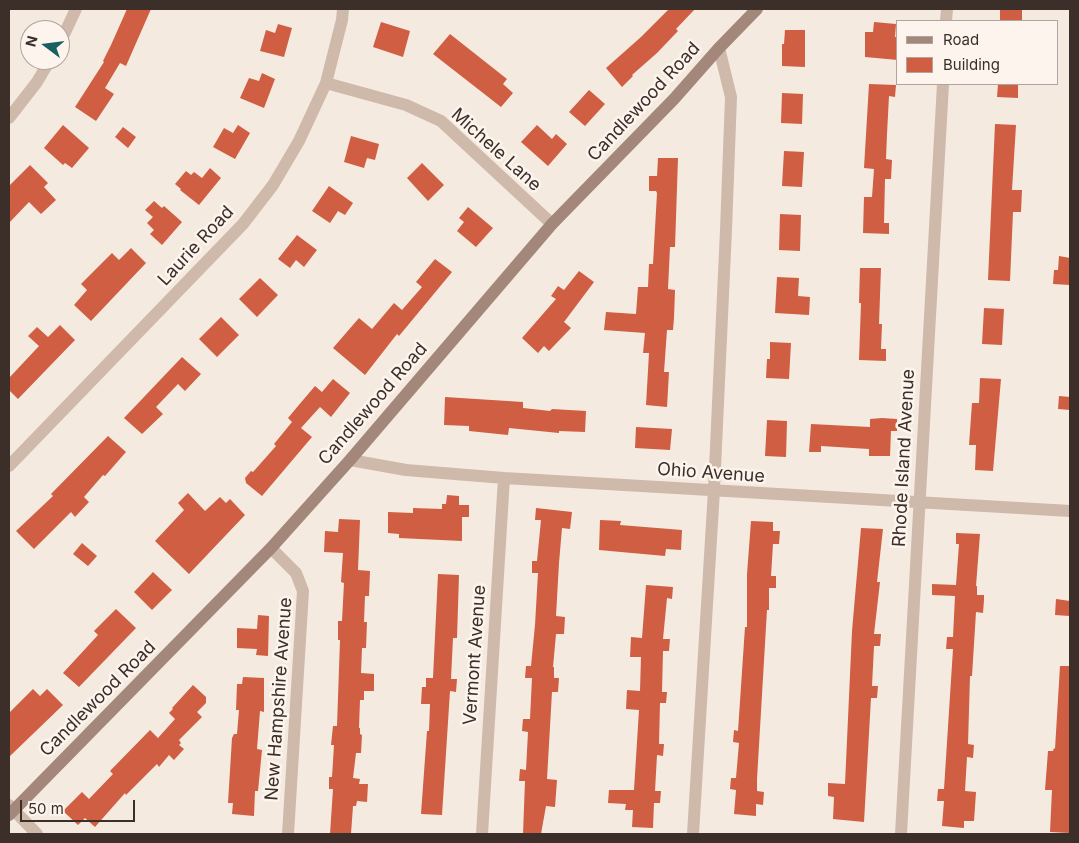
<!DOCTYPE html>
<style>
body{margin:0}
#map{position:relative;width:1079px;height:843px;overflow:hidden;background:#f5eadf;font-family:Inter,sans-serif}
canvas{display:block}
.frame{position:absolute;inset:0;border:10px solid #3c2f2a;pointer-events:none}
.legend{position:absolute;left:896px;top:20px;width:162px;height:65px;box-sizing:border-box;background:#fcf4ed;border:1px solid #afa59f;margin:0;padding:6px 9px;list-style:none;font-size:15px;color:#3c2f2a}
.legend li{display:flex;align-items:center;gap:10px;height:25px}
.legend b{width:25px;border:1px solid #afa59f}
.north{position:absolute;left:20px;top:20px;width:50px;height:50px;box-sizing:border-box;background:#fcf4ed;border:1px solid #afa59f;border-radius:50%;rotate:285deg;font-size:14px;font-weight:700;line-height:20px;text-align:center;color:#3c2f2a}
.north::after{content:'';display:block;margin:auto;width:18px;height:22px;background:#1b6061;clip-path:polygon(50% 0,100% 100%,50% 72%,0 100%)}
.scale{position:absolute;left:20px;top:800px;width:115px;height:22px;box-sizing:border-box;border:2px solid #3c2f2a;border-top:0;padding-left:6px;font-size:15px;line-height:18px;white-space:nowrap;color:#3c2f2a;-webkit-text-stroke:4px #fcf4ed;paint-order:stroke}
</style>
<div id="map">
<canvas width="1079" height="843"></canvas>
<div class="frame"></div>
<ul class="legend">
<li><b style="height:6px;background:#a3877b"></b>Road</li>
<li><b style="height:14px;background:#cf5e43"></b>Building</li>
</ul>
<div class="north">N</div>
<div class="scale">50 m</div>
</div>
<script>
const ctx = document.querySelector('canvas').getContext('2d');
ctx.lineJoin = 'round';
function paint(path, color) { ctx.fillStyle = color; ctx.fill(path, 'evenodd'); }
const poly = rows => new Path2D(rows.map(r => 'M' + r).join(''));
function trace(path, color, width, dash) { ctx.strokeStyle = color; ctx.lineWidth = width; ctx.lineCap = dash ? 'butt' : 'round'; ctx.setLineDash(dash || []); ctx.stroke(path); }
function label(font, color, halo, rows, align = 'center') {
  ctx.font = font + ' Inter,sans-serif'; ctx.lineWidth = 5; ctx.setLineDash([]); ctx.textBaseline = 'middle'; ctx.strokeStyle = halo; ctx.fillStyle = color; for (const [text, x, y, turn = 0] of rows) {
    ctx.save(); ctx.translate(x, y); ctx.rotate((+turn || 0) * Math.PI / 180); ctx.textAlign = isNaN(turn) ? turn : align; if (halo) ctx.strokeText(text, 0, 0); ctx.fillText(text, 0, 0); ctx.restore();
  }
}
const building = poly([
 [127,9,151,9,126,66,120,63,105,88,114,94,96,121,75,107,104,62,103,61,111,45],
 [669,9,695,9,676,29,678,31,657,53,632,75,633,76,622,87,606,68,641,37],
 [1000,9,1022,9,1022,21,1000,21],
 [381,22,410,31,403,57,373,47],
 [874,22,896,24,895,37,898,37,898,60,865,57,865,32,873,32],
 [278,24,292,28,284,57,260,51,266,30,275,33],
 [785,30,805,30,805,67,782,66,782,44,784,44],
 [450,34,507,79,503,84,513,93,501,107,433,54],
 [262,73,275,79,264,108,240,98,249,78,259,81],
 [869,84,896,85,895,97,889,96,887,134,886,159,892,160,891,179,885,179,884,223,889,223,889,234,863,233,864,197,872,197,874,169,864,168],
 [998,84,1018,84,1018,98,997,97],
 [589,90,605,104,585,126,569,112],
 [782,93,803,94,802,124,781,123],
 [995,124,1016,125,1012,190,1022,190,1021,212,1013,212,1010,281,988,280],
 [63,125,89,148,72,168,65,163,63,165,44,148],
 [238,125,250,133,235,159,213,147,224,128,233,133],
 [537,125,552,139,556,134,567,144,548,166,521,142],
 [123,127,136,137,128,148,115,137],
 [351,136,379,144,375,160,367,158,364,168,344,162],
 [784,151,804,152,802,187,782,186],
 [658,158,678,158,675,247,670,247,668,289,675,290,674,318,673,330,667,330,664,372,669,372,667,407,646,405,649,353,643,353,645,333,604,330,606,312,636,314,638,287,648,287,649,264,653,264,657,193,656,191,649,191,649,176,657,176],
 [422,163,444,185,428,201,407,178],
 [30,165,48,183,44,187,56,200,41,214,29,202,9,223,9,186],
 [210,168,221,178,199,205,180,190,181,189,175,184,186,171,191,175,194,172,202,178],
 [329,186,353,203,345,215,338,211,330,223,312,211],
 [154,201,162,208,164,206,182,222,162,245,150,234,154,230,147,223,153,217,145,210],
 [468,207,493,228,476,247,457,231,464,222,459,218],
 [780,214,801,215,800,251,779,250],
 [297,235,317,250,304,267,296,260,290,268,278,259],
 [131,248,146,263,91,321,74,305,87,290,81,284,112,253,119,260],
 [1059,256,1070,258,1070,285,1053,284,1054,270,1058,270],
 [435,259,452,272,399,336,397,334,365,375,333,348,359,318,372,329,394,303,402,310,422,287,416,282],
 [860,268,881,268,879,324,882,324,881,349,886,349,886,361,859,360,861,303,859,303],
 [579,271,594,282,564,322,571,328,549,351,544,346,538,353,522,338,556,299,551,296,558,286,564,290],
 [777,277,799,278,798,296,810,297,809,315,775,313],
 [260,278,278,295,257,317,239,299],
 [984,308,1004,309,1002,345,982,344],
 [221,317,239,335,217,357,199,339],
 [60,325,75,340,18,399,9,390,9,378,39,346,28,336,37,327,48,337],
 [770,342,791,343,789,379,766,378,767,359,770,359],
 [182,357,201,374,185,391,178,384,156,407,163,414,142,434,124,418],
 [980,378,1001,379,993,471,975,470,976,445,969,445,972,403,979,403],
 [333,379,350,393,331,417,320,407,301,428,312,437,262,496,246,483,245,478,251,471,253,472,276,446,274,444,292,422,288,418,298,406,315,386,322,392],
 [1059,396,1070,397,1070,410,1058,409],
 [445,397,523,402,523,408,550,411,552,409,586,411,585,432,559,431,559,433,509,428,508,435,469,431,469,426,444,425],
 [882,418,897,419,897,431,891,431,890,456,869,456,869,449,821,446,821,452,809,452,811,424,870,427,870,419],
 [767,420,787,421,786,457,765,456],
 [636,427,672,429,670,450,635,448],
 [108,436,126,452,105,476,103,475,84,497,89,502,75,517,71,512,34,549,16,531,53,496,51,494],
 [188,493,205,511,220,497,226,503,230,499,245,515,189,574,155,541,184,510,178,503],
 [447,495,459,496,459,505,469,505,469,517,462,517,462,541,399,538,399,534,388,533,388,512,413,513,413,508,442,509,442,504,446,504],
 [536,508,572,512,570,529,562,528,559,563,556,616,565,617,564,634,556,634,553,667,554,667,554,678,559,678,558,692,552,692,547,779,557,780,555,807,546,806,541,834,523,834,525,781,519,781,520,769,526,770,528,732,522,731,523,719,530,719,532,678,525,678,526,666,531,666,535,625,538,573,532,573,532,561,537,561,541,520,535,520],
 [339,519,360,520,358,570,370,571,369,596,365,596,364,622,367,622,366,648,362,648,361,673,374,674,374,691,364,691,364,700,360,700,359,728,360,728,360,734,362,735,361,753,356,753,353,778,360,779,359,784,368,784,367,802,357,801,356,806,353,806,351,834,330,834,333,789,329,789,329,777,332,777,334,745,331,745,333,726,337,726,340,640,338,640,338,621,342,621,344,583,341,582,343,553,324,552,325,531,338,532],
 [600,520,621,521,620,525,682,530,681,550,666,549,665,556,599,550],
 [751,521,773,522,773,531,780,531,779,544,773,544,771,576,776,576,776,588,769,588,769,610,767,610,757,779,757,791,764,792,763,805,756,804,756,816,734,814,736,790,730,789,731,778,736,778,739,743,733,742,734,730,738,731,745,627,747,627,747,574],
 [861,528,883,529,877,582,880,582,874,634,881,634,880,646,874,646,872,686,878,686,877,698,871,698,864,822,833,819,834,797,828,796,828,783,845,784,852,631],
 [956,533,980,534,976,586,977,586,977,595,984,595,984,600,983,613,976,612,972,676,970,676,968,744,974,745,973,758,967,757,965,791,976,792,975,807,974,821,964,821,964,828,942,826,944,801,937,801,938,789,944,789,953,649,946,649,947,637,953,637,955,596,932,595,932,584,956,585,959,544,956,544],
 [82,543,97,556,88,566,73,554],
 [153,572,172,590,152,610,134,592],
 [438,574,459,575,457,638,453,638,451,679,457,679,456,692,450,691,442,815,421,814,427,731,429,731,430,704,421,704,422,687,426,687,426,678,433,678],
 [646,585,673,587,672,599,667,598,663,639,670,639,669,651,663,651,662,692,667,692,666,703,660,703,659,744,664,744,663,756,657,755,655,791,661,791,660,803,654,803,653,828,632,827,633,810,625,810,626,804,608,803,609,790,634,790,639,710,626,709,627,690,640,691,641,657,630,657,631,637,642,638],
 [1056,599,1070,601,1070,616,1055,615],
 [116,609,136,628,79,687,63,673,98,635,94,631],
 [258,615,269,616,268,656,256,655,257,649,237,648,237,628,257,629],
 [1060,666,1070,666,1070,833,1050,832,1052,790,1045,790,1048,751,1053,751,1054,748,1055,749],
 [243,677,264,678,264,712,260,711,257,749,262,750,258,791,255,791,254,816,232,814,233,803,228,803,232,738,234,734,237,734,239,710,236,710,237,684,242,684],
 [193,685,206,697,206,703,197,712,202,717,179,740,181,743,179,745,184,749,174,760,169,755,159,767,157,764,126,795,125,793,95,827,85,818,78,825,63,811,82,792,89,799,113,774,110,771,150,730,158,738,175,719,169,713,173,709,172,708],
 [33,689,40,696,47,689,63,705,9,757,9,713]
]);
const street = poly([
 [946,21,947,9],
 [60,43,76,9],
 [326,83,406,105,441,121,552,224],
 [9,118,37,82,50,60],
 [350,460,406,470,504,478,1070,511],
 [9,466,243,224,273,185,299,141,326,83,342,20,343,9],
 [271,548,296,573,303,591,288,834],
 [9,805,37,834],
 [482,834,504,478],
 [693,834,714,490,726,230,731,97,719,48],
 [901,834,943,84]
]);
const secondary = poly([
 [9,815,271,548,350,460,552,224,674,99,719,48,757,9]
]);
const streetNames = [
 ["Candlewood Road",644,102,-47],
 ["Michele Lane",496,150,42],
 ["Laurie Road",196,246,-47],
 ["Candlewood Road",373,404,-49],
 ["Rhode Island Avenue",904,458,-87],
 ["Ohio Avenue",711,473,4],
 ["Vermont Avenue",475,655,-86],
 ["Candlewood Road",98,699,-45],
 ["New Hampshire Avenue",279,699,-86]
];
paint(building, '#cf5e43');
trace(street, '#cfb9aa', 12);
trace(secondary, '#a3877b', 12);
label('18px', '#3c2f2a', '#fcf4ed', streetNames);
</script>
